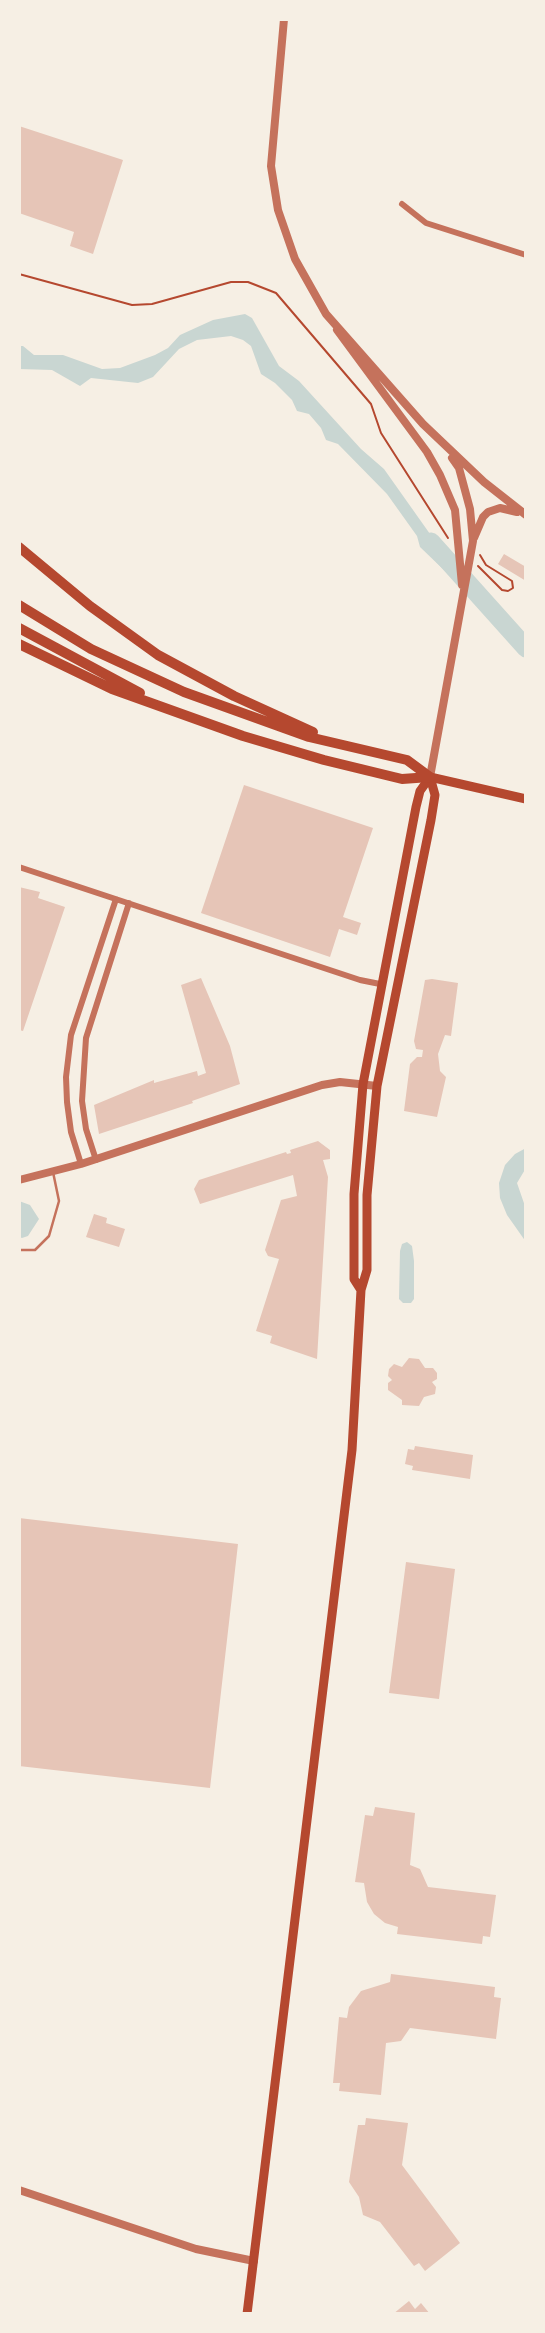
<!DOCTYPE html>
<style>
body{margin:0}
#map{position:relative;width:545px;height:2333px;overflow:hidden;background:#f6efe4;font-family:"Fira Sans Condensed",sans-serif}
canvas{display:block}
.frame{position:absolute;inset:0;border:21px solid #f6efe4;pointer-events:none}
</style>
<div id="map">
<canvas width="545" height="2333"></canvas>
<div class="frame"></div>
</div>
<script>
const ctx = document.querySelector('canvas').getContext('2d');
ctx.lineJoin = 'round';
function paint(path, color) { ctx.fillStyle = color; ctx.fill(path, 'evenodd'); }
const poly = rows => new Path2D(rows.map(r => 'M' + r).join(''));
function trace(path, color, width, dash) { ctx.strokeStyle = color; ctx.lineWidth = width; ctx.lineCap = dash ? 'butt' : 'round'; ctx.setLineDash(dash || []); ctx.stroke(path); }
const water = poly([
 [245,314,252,318,279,366,299,381,361,449,384,469,447,558,446,572,420,547,417,536,387,494,338,444,326,440,321,428,309,414,297,411,292,400,275,383,261,374,251,346,243,340,231,336,197,340,179,349,153,377,138,383,91,378,80,386,52,370,19,369,19,346,23,346,34,355,63,355,102,369,120,368,155,355,168,348,180,335,213,320],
 [526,1148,526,1168,517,1183,526,1209,526,1242,507,1215,500,1198,499,1183,505,1165,515,1154],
 [19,1201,30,1205,39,1219,28,1236,22,1238,19,1237],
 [407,1242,412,1246,414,1261,414,1299,411,1303,403,1303,399,1299,400,1251,402,1244]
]);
const river = poly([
 [431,542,526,648]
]);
const building = poly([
 [19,126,123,160,93,254,70,246,74,232,19,213],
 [504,554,526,567,526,581,498,564],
 [244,785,373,828,343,917,361,923,357,935,339,929,330,957,201,913],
 [19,887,40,892,38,898,65,907,23,1031,19,1030],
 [201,978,230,1046,240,1084,192,1101,193,1103,99,1134,94,1105,154,1080,154,1083,197,1071,198,1076,206,1073,181,985],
 [432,979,458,983,451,1036,445,1035,438,1054,440,1071,446,1077,437,1117,404,1111,410,1064,417,1057,422,1057,423,1050,416,1049,414,1041,425,980],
 [318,1141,330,1150,330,1159,323,1160,328,1177,317,1359,270,1343,272,1336,256,1331,279,1259,268,1256,265,1250,281,1200,297,1196,293,1175,200,1204,194,1189,199,1180,286,1152,287,1154,291,1153,290,1150],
 [94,1214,107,1218,106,1223,125,1229,119,1247,86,1237],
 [409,1358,419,1359,425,1368,433,1368,437,1373,437,1379,432,1382,436,1387,435,1394,424,1397,419,1406,402,1405,402,1400,388,1390,388,1383,392,1380,388,1376,389,1369,394,1364,402,1367],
 [415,1446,473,1455,470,1479,412,1470,413,1466,405,1464,408,1449,414,1450],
 [19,1518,238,1544,210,1788,19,1766],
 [406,1562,455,1569,439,1699,389,1693],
 [375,1807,415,1813,410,1865,420,1869,428,1887,496,1895,490,1937,483,1936,482,1944,397,1934,398,1927,385,1923,374,1914,367,1902,364,1883,355,1882,365,1815,373,1816],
 [391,1974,495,1987,494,1997,501,1998,496,2039,410,2028,401,2041,386,2043,381,2095,339,2091,340,2083,333,2083,339,2017,347,2018,349,2007,361,1991,390,1982],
 [366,2118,408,2123,402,2165,460,2243,425,2271,419,2263,414,2266,380,2222,363,2215,359,2197,349,2182,358,2125,365,2125],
 [409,2301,415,2309,421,2303,430,2314,393,2314]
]);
const path = poly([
 [19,274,132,305,152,304,231,282,248,282,276,293,371,404,381,433,448,538],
 [478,566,502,590,508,591,513,588,512,581,486,565,480,555]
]);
const service = poly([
 [19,1250,35,1250,49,1236,59,1201,53,1172]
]);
const minor = poly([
 [402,204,426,223,526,255],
 [19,867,360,980,380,984],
 [96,1160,86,1129,82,1101,86,1038,129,903],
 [81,1164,71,1132,67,1102,66,1077,71,1035,116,899]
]);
const tertiary = poly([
 [284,19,271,166,278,210,295,259,326,314,423,424,484,482,526,515],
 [337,330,427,452,440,475,455,510,462,585],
 [474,538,483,517,488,512,500,508,517,512],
 [430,777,473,541,470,509,459,468,452,458],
 [19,1180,81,1164,322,1085,340,1082,377,1086],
 [19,2190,196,2249,254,2261]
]);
const secondary = poly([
 [430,777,526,799],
 [361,1290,354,1279,354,1194,363,1084,416,807,420,791,430,777],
 [247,2314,352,1450,361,1290,367,1270,367,1195,377,1086,431,820,435,795,430,777]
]);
const motorway = poly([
 [19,547,90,606,158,655,234,696,313,732],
 [19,605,91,649,184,692,309,737,407,760,430,777],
 [19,628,140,693],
 [19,644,112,689,243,736,324,760,402,779,430,777]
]);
paint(water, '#c9d6d2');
trace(river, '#c9d6d2', 19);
paint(building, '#e6c5b7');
trace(path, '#b5482f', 2);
trace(service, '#c5725c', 2.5);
trace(minor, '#c5725c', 6);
trace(tertiary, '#c5725c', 8);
trace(secondary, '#b5482f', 9);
trace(motorway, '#b5482f', 10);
</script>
